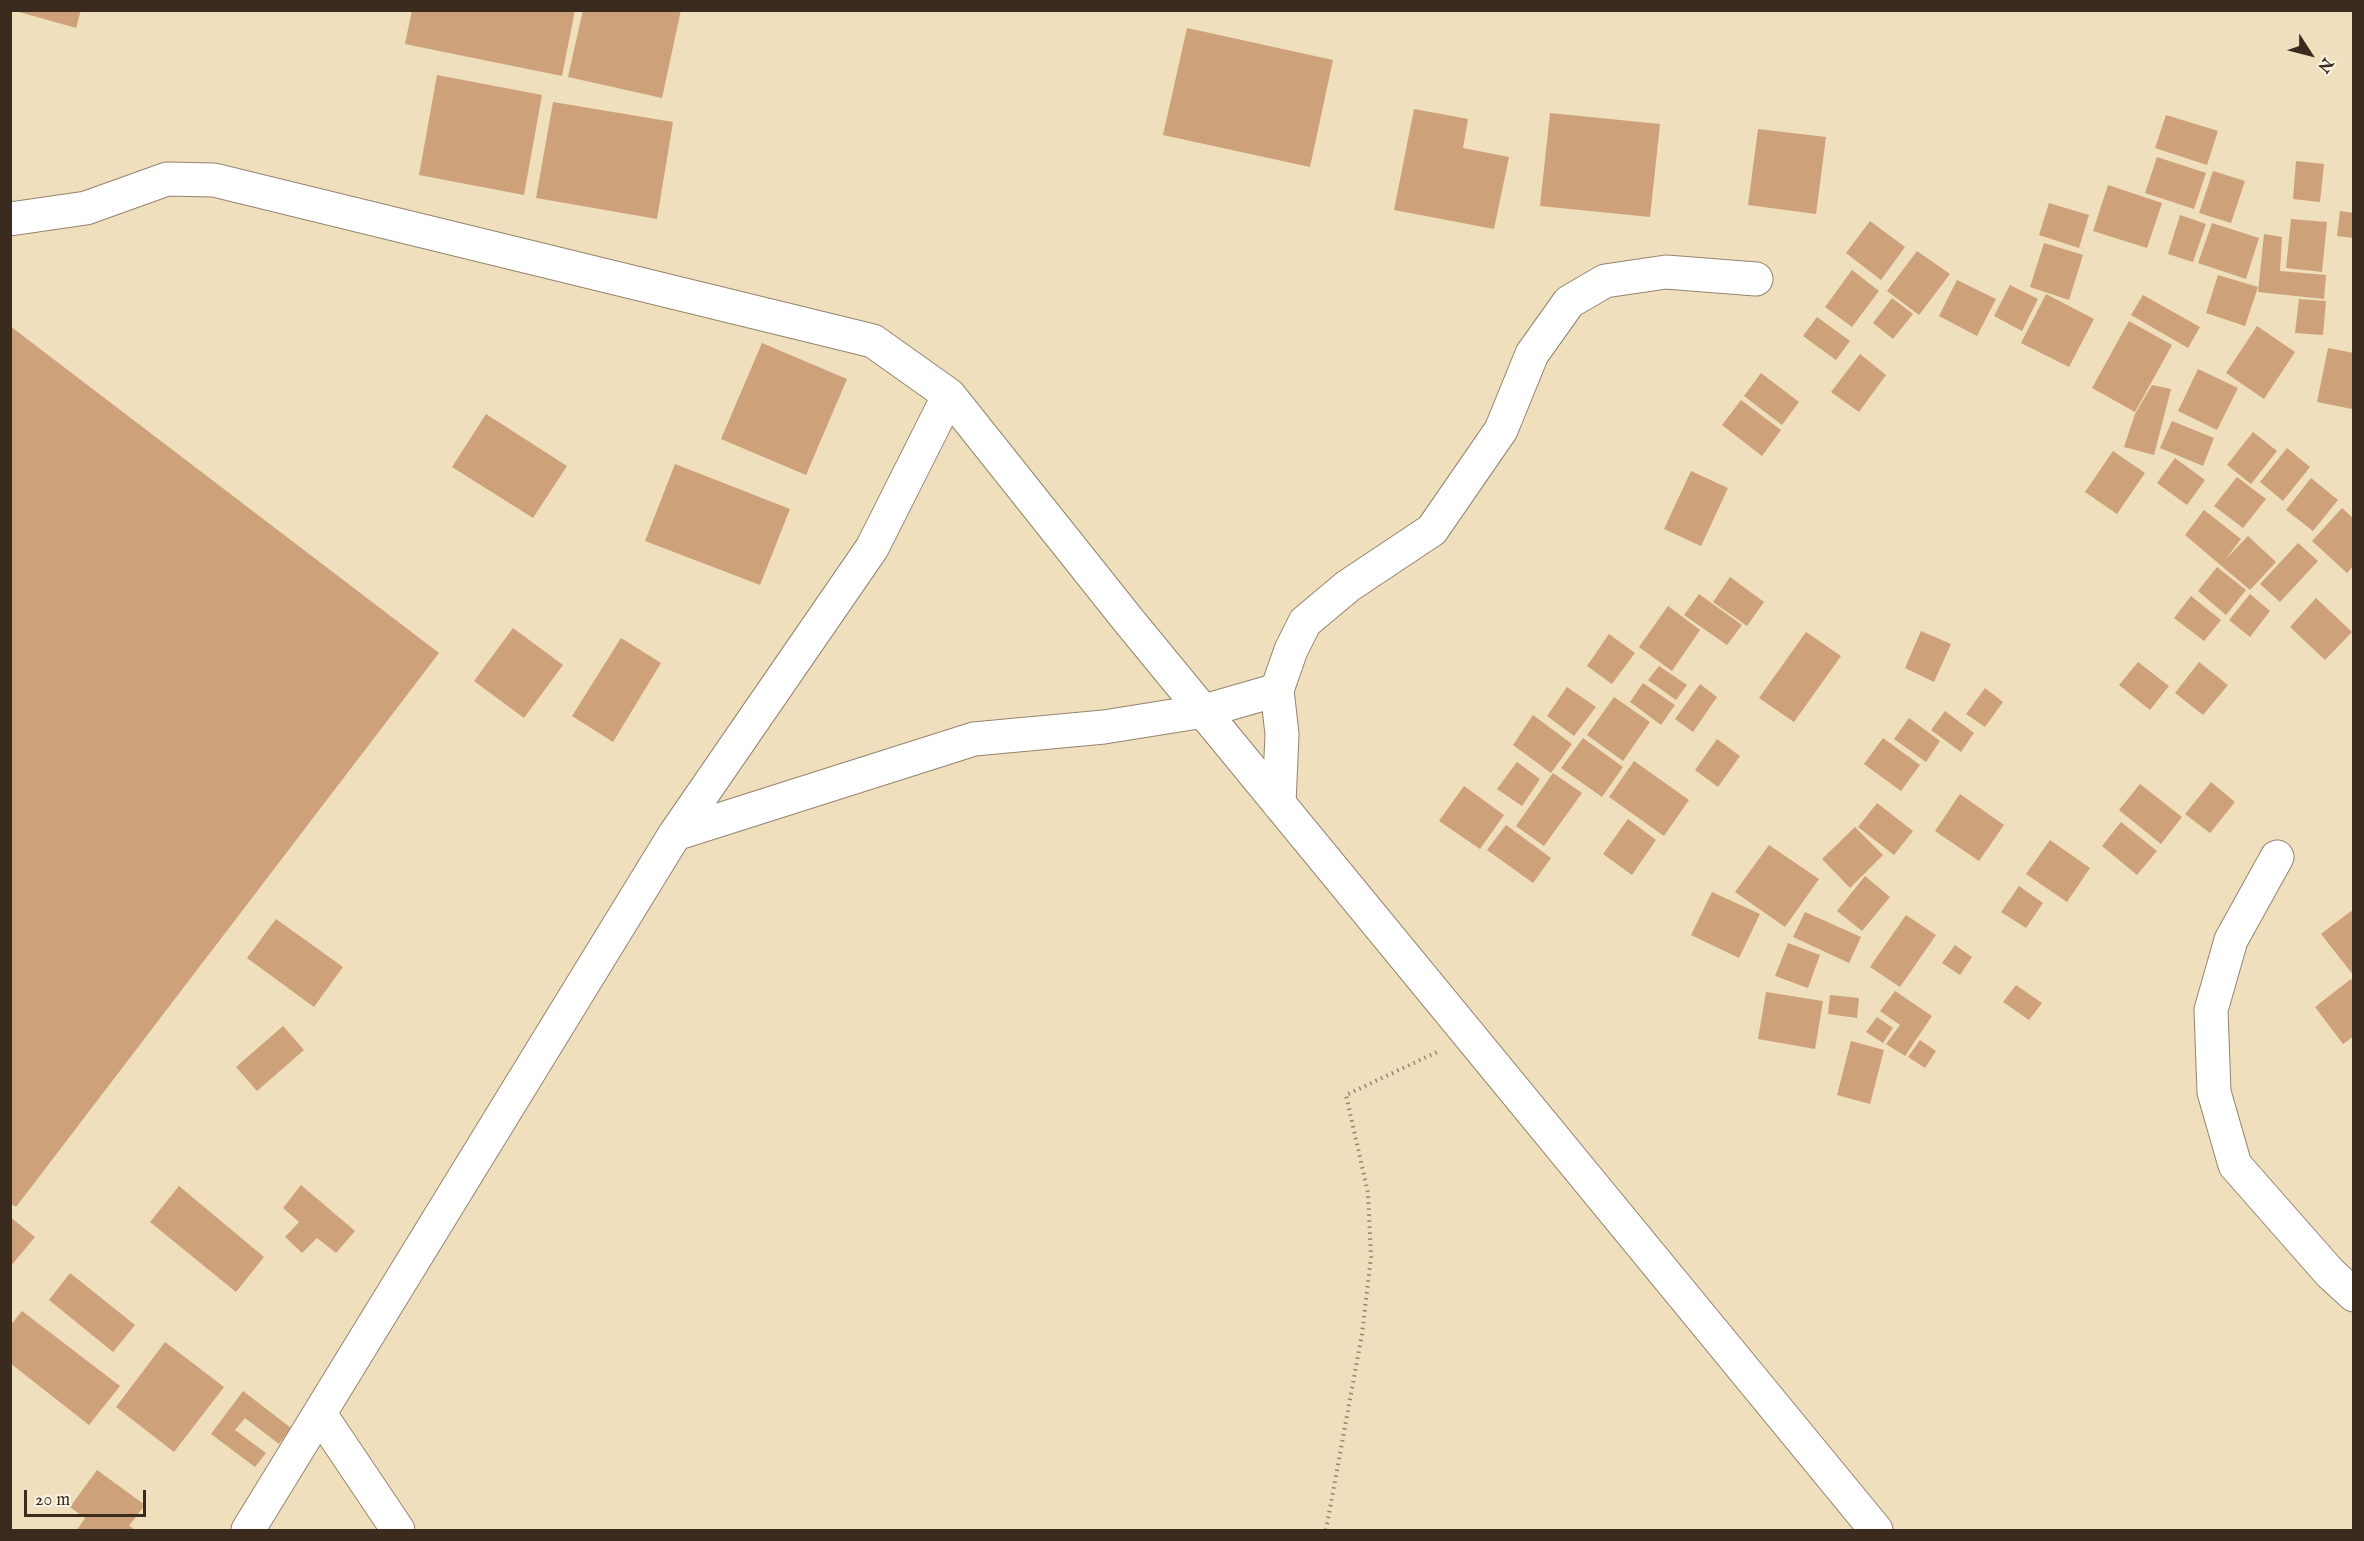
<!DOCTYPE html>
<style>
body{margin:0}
#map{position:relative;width:2364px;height:1541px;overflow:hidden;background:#efdfbd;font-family:"IM FELL English",serif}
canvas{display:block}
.frame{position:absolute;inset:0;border:12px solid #3b2a1e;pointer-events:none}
.north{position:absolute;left:2280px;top:24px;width:60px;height:60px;-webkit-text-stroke:4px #fcf5e5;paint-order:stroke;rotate:126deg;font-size:16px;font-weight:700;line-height:24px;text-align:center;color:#3b2a1e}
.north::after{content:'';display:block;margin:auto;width:21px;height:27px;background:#3b2a1e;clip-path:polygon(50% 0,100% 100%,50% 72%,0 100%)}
.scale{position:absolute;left:24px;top:1490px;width:122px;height:27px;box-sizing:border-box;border:3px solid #3b2a1e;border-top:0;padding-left:8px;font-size:18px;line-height:21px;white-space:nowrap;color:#3b2a1e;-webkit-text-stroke:4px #fcf5e5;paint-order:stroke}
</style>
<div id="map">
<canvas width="2364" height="1541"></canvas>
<div class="frame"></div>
<div class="north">N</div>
<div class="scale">20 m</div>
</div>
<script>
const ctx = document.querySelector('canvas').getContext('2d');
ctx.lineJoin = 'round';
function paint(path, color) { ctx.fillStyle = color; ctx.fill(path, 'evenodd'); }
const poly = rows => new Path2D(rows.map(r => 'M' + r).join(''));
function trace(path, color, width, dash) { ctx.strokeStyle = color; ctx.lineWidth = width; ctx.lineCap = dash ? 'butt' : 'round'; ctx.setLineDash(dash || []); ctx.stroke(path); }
const building = poly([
 [12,10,81,10,76,28],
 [412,10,575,10,562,76,405,44],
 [583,10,681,10,662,98,568,77],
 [1187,28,1333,60,1310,167,1163,135],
 [437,75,542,95,524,195,419,175],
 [553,102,673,122,657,219,536,198],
 [1414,109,1468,119,1463,148,1509,157,1494,229,1394,210],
 [1550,113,1660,124,1650,217,1540,206],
 [2166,115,2218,131,2207,165,2155,148],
 [1758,129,1826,137,1816,214,1748,205],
 [2157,157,2206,173,2194,209,2145,193],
 [2296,161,2324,164,2320,202,2293,199],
 [2213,171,2245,181,2231,223,2199,213],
 [2108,185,2162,203,2147,248,2093,231],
 [2049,203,2089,215,2079,248,2039,235],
 [2340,211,2354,213,2354,238,2337,236],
 [2180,215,2206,224,2193,262,2168,254],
 [2291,219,2327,222,2322,272,2286,268],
 [1870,221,1905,247,1881,280,1846,253],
 [2212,223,2259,238,2246,279,2198,263],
 [2264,234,2282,237,2280,271,2326,275,2324,299,2258,292],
 [2044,243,2083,255,2069,300,2030,287],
 [1917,251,1950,274,1919,315,1887,291],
 [1852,270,1879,291,1852,327,1825,307],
 [2218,275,2258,287,2245,326,2206,313],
 [1957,280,1996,299,1977,336,1939,316],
 [2010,285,2038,299,2022,331,1994,316],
 [2046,294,2094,319,2069,367,2021,343],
 [2143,295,2200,327,2188,348,2131,315],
 [1892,298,1913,314,1893,339,1873,323],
 [2299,299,2326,301,2323,335,2295,333],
 [1817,317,1850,341,1836,360,1803,336],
 [2129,321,2172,345,2135,412,2092,388],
 [10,326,439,653,16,1207,10,1203],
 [2257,326,2295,352,2264,399,2226,373],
 [762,343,847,379,806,475,721,439],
 [2328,348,2354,353,2352,409,2317,402],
 [1860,354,1886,375,1859,412,1831,392],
 [2198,369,2238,388,2217,430,2178,411],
 [1761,373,1799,402,1782,425,1744,396],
 [2152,385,2171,389,2154,455,2124,447,2135,414],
 [1741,400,1781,430,1762,456,1722,425],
 [486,414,567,466,533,518,452,467],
 [2172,421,2214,438,2203,466,2160,448],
 [2253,432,2277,451,2251,484,2227,465],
 [2287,448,2310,467,2283,501,2260,482],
 [2113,451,2145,473,2117,514,2085,492],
 [2175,458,2205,480,2187,505,2157,483],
 [675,464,790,509,760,585,645,541],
 [1691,471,1728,488,1701,546,1664,529],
 [2237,477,2266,499,2243,528,2214,506],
 [2311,478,2338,500,2313,531,2286,510],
 [2342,508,2354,519,2354,565,2347,573,2312,541],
 [2204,510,2241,539,2225,560,2248,536,2276,562,2250,590,2185,535],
 [2298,543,2318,561,2280,602,2260,584],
 [2217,567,2246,590,2226,615,2198,591],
 [1730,577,1764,602,1747,626,1713,602],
 [1699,594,1742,625,1727,645,1684,615],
 [2250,594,2270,611,2250,637,2229,620],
 [2191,596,2221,620,2204,641,2174,618],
 [2316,598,2352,632,2325,660,2290,627],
 [1668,606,1700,630,1672,671,1639,647],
 [513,628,563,665,524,718,474,681],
 [1921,631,1951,644,1934,682,1905,668],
 [1806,632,1841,656,1794,722,1759,698],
 [1609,634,1635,653,1612,684,1587,666],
 [621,638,661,663,613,742,572,716],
 [2138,662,2169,686,2150,710,2119,685],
 [2199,662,2228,685,2203,715,2175,693],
 [1659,666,1687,685,1676,700,1648,680],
 [1643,683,1675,705,1661,725,1630,702],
 [1700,684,1717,697,1693,732,1675,719],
 [1567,687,1596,707,1574,736,1547,716],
 [1985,688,2003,702,1985,727,1966,714],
 [1614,697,1650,722,1623,761,1587,735],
 [1945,711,1974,733,1961,752,1931,730],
 [1533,715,1572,744,1551,773,1513,745],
 [1909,718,1940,741,1926,762,1894,739],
 [1583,738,1623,767,1602,797,1561,768],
 [1883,738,1920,765,1901,791,1864,764],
 [1717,739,1740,756,1718,787,1695,770],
 [1634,761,1689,800,1664,836,1609,797],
 [1517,762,1540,779,1522,806,1497,789],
 [1553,773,1582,793,1544,846,1516,826],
 [2211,782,2235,802,2210,833,2185,814],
 [2140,784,2182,817,2161,844,2119,810],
 [1464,786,1504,815,1480,849,1439,821],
 [1960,794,2004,825,1979,861,1935,831],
 [1877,803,1913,831,1894,855,1858,827],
 [1628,819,1656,840,1632,875,1603,854],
 [2121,822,2157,851,2137,875,2102,846],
 [1506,825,1551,858,1533,883,1487,850],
 [1855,827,1883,855,1850,888,1822,859],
 [2050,840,2090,868,2067,902,2026,874],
 [1769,845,1819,879,1785,927,1735,892],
 [1865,876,1890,897,1862,931,1837,911],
 [2019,886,2043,903,2026,928,2001,912],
 [1712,892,1760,914,1739,958,1691,935],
 [2351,911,2354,913,2354,976,2321,934],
 [1805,912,1861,937,1849,963,1793,937],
 [1906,915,1936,935,1900,987,1870,967],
 [276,919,343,967,314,1007,247,958],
 [1788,943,1820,955,1808,988,1775,976],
 [1955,945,1972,957,1960,975,1942,963],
 [2351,979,2354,982,2354,1036,2343,1044,2315,1007],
 [2016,985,2042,1003,2029,1020,2003,1002],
 [1895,991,1932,1016,1905,1056,1886,1044,1900,1025,1880,1011],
 [1766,992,1823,1001,1815,1049,1758,1039],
 [1830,995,1859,998,1857,1018,1828,1014],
 [1877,1017,1893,1028,1883,1043,1866,1032],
 [283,1026,304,1050,257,1091,236,1067],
 [1920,1040,1936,1051,1925,1068,1908,1057],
 [1851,1041,1884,1050,1870,1104,1837,1095],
 [301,1185,355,1231,336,1253,317,1238,302,1253,285,1237,299,1222,283,1208],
 [179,1186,264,1257,236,1292,150,1222],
 [10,1217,35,1237,10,1267],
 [70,1273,135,1325,113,1352,49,1300],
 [22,1311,120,1386,89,1425,10,1363,10,1326],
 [165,1342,224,1387,174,1452,116,1407],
 [243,1391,291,1428,279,1444,245,1418,235,1430,266,1453,255,1467,211,1434],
 [97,1470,145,1505,129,1526,133,1528,132,1530,77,1530,85,1518,70,1507]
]);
const path = poly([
 [1326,1530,1362,1334,1371,1257,1368,1193,1346,1095,1437,1052]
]);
const minor = poly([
 [10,219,86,208,167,179,214,180,873,341,949,395,1129,621,1876,1530],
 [1277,690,1282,734,1279,804],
 [675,834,974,739,1104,727,1204,711,1277,690,1291,650,1305,622,1348,586,1432,530,1501,430,1532,354,1569,302,1605,281,1666,272,1756,279],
 [2277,857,2231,940,2211,1010,2214,1092,2235,1165,2330,1273,2354,1295],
 [320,1414,398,1530],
 [248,1530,675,834,872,548,949,395]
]);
paint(building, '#cda17a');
trace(minor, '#95846e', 35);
trace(path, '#95846e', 4, [1.5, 4.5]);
trace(minor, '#fff', 33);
</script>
